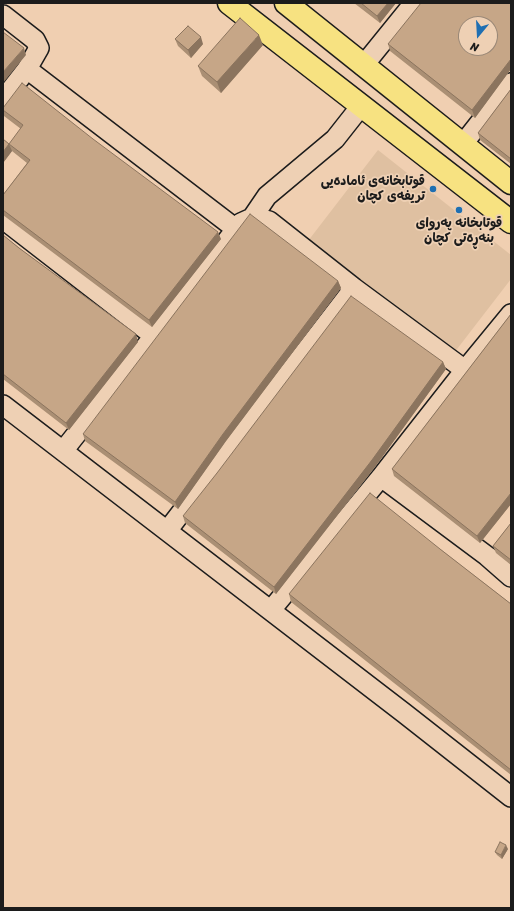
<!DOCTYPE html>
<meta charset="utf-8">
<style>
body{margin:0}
#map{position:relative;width:514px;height:911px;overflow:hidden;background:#f0cfb1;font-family:Sriracha,sans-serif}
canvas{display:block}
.frame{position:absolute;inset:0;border:4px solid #1c1c1c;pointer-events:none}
.north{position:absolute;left:458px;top:16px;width:40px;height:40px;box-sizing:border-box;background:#eed0b4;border:1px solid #9a8877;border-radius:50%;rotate:198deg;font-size:11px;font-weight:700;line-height:16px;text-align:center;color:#1c1c1c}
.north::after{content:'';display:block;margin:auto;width:14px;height:18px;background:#1f6fb2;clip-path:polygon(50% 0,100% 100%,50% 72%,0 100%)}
</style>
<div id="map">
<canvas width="514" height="911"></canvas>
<div class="frame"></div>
<div class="north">N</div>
</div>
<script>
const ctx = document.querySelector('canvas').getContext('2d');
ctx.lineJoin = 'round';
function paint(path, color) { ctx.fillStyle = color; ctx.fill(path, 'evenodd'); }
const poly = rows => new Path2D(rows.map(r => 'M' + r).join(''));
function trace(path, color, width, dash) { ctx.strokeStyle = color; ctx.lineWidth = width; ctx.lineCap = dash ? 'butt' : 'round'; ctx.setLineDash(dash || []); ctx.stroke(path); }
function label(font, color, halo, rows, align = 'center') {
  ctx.font = font + ' Sriracha,"Playpen Sans Arabic",sans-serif'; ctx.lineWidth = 3.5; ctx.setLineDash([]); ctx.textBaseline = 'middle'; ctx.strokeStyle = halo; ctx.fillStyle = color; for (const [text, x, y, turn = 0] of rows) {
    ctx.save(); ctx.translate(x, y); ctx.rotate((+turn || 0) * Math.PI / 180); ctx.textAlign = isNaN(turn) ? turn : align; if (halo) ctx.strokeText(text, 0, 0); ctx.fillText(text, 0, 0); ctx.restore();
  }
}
const built = poly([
 [378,150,511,255,511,279,454,353,308,241]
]);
const minor = poly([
 [3,15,35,40,39,48,27,69,3,100],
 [363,66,414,3],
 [27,69,236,229],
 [463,144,511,83],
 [252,218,267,196,335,139,361,106],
 [3,219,154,336],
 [3,405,404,713,511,797],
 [63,451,154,336,236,229,241,223,252,218,258,218,269,221,354,288,465,370],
 [381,477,487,556,511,577],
 [167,531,354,288],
 [271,610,381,477,465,370,511,314]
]);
const major = poly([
 [229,3,511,222],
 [286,3,511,183]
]);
const wall = poly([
 [354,3,396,3,380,23],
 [511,3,511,69,475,118,390,51,388,44],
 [175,39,203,44,191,58,178,46],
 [263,45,221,93,202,76,198,66],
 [511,89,511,164,480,140,478,133],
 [3,108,221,239,152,327,3,215,3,195,27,163,12,151,3,163,3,139,9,144,21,129,4,116,3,112],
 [3,235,138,342,69,430,3,379],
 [338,281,341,288,226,441,178,509,85,441,83,434],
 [511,314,511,504,480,543,394,476,392,469],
 [443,362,446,369,375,467,276,594,185,523,183,516],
 [511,523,511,565,496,553,493,546],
 [440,549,511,604,511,775,291,602,289,594],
 [508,849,502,859,497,855,495,852]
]);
const shadedWall = poly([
 [388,3,396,3,380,23,377,16],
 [259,35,263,45,221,93,217,82],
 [201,37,203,44,191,58,188,50],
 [24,48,26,55,3,83,3,72],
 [511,59,511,69,475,118,472,110],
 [9,144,12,151,3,163,3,152],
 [218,232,221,239,152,327,149,320],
 [338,281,341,288,226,441,178,509,175,502,223,434],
 [136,334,138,342,69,430,66,423],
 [443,362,446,369,375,467,276,594,274,587],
 [511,493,511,504,480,543,477,536],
 [506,845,508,849,502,859,501,855]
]);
const building = poly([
 [361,3,388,3,377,16,361,3],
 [421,3,511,3,511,59,472,110,388,44,421,3],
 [466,24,490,24,490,48,466,48,466,24],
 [240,18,259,35,217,82,198,66,240,18],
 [188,26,201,37,188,50,175,39,188,26],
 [3,32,24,48,3,72,3,32],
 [22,83,93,139,218,232,149,320,3,210,3,195,30,160,9,144,3,152,3,139,9,144,23,125,3,110,3,108,22,83],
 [511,89,511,159,478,133,511,89],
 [250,214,338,281,223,434,175,502,83,434,250,214],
 [3,235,19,248,136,334,66,423,3,374,3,235],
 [351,296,443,362,372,460,274,587,183,516,217,473,351,296],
 [511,314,511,493,477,536,392,469,511,314],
 [370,493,440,549,511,604,511,770,289,594,370,493],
 [511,523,511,560,493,546,511,523],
 [500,842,506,845,501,855,495,852,500,842]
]);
const markers = [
 [433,189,4,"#1f6fb2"],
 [459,210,4,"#1f6fb2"]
];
const poiNames = [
 ["قوتابخانەی ئامادەیی",425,182],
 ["تریفەی کچان",425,197],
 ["قوتابخانە پەروای",459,224,"center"],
 ["بنەڕەتی کچان",459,239,"center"]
];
paint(built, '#dfc0a1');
trace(minor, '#1c1c1c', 22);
trace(major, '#1c1c1c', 25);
trace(minor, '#eed0b4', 19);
trace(major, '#f7e281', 22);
paint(wall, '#aa8f74');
paint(shadedWall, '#8b745e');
paint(building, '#c6a687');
trace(building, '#8b745e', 1);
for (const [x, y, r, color] of markers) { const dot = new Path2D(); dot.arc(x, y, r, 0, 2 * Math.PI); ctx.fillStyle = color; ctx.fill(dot); trace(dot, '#eed0b4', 1.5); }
label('bold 13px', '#1c1c1c', '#eed0b4', poiNames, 'right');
</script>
